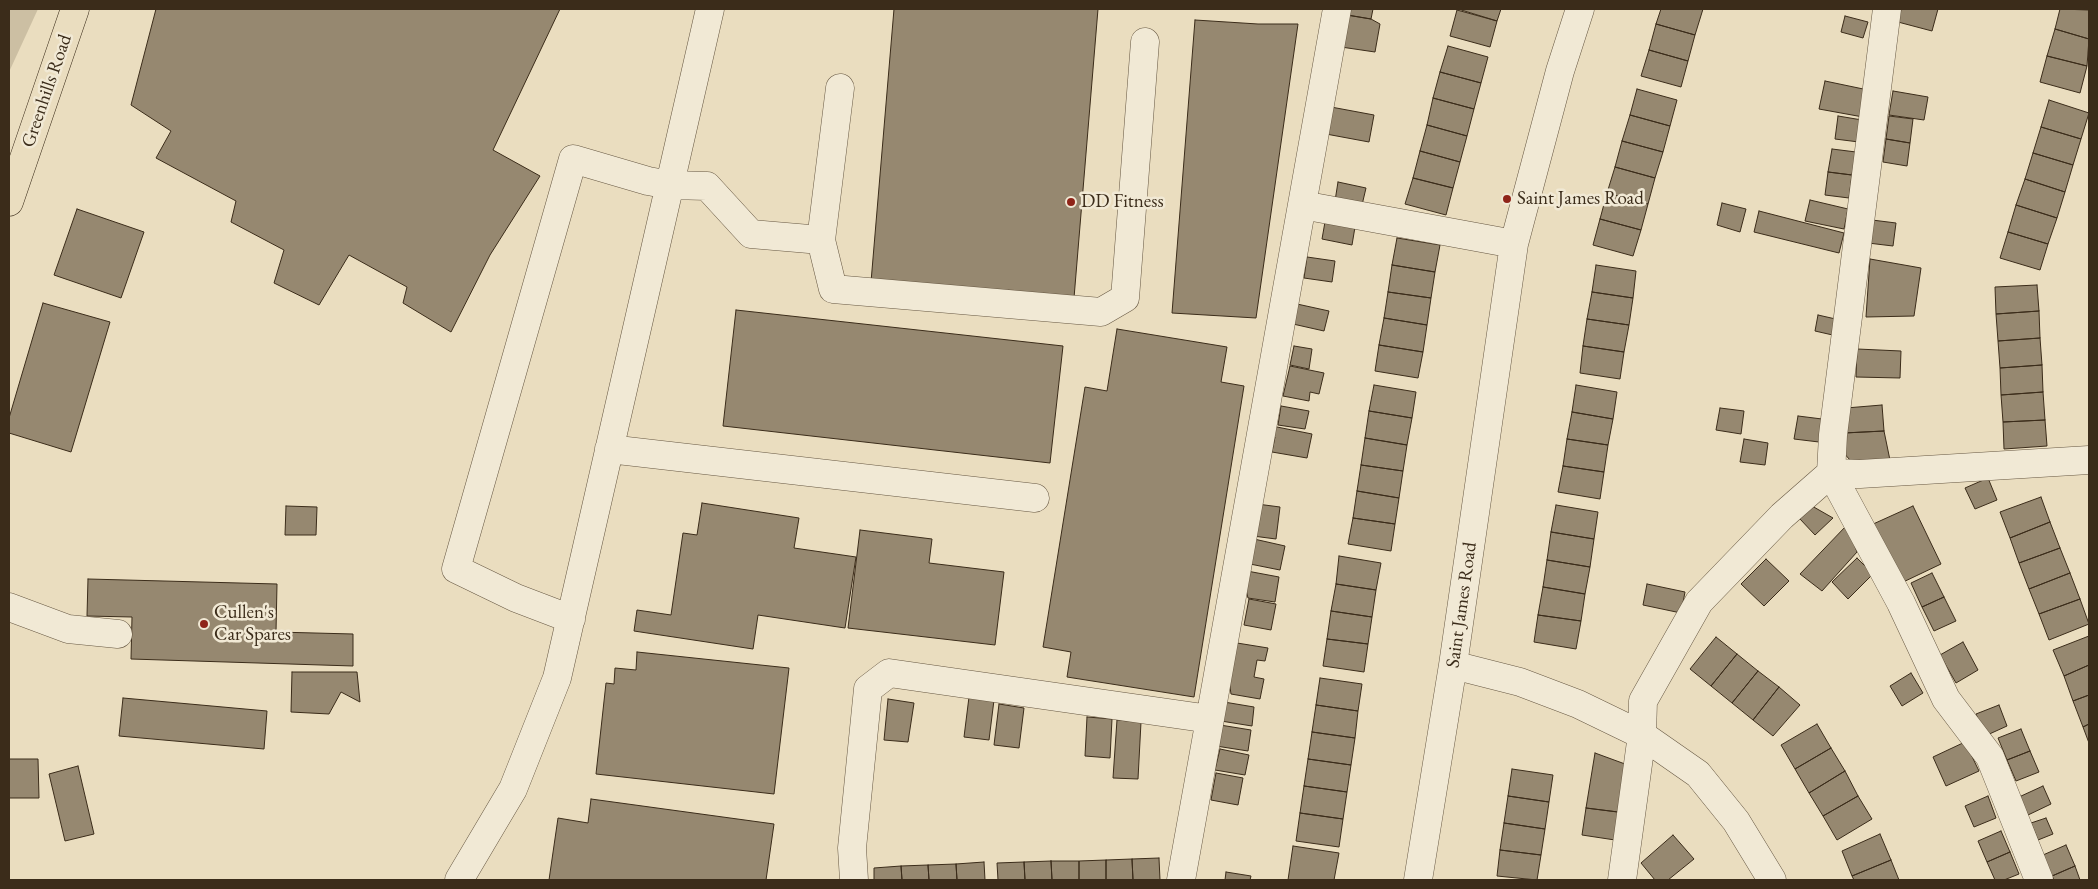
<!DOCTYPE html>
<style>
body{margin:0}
#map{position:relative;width:2098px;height:889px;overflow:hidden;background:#eaddbf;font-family:"EB Garamond",serif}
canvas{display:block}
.frame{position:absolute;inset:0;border:10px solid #3b2c1a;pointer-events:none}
</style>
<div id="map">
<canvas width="2098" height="889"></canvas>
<div class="frame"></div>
</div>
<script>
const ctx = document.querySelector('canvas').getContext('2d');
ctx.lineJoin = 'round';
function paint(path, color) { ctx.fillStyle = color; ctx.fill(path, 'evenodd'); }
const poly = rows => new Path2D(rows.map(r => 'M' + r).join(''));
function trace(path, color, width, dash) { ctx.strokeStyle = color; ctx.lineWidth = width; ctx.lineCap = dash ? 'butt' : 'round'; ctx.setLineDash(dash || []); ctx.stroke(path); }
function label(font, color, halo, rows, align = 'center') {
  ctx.font = font + ' "EB Garamond",serif'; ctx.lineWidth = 5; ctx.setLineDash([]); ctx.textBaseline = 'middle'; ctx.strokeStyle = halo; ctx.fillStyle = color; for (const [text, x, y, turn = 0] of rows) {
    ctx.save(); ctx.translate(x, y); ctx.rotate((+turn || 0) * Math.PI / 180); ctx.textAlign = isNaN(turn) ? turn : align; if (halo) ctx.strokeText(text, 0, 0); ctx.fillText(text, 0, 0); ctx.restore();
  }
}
const green = poly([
 [9,9,38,9,9,72]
]);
const building = poly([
 [156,9,560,9,493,150,540,176,490,255,451,332,403,303,407,287,349,255,319,305,274,283,284,250,231,222,236,201,156,158,171,131,131,105,156,9],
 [894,9,1098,9,1074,298,871,282,894,9],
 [1348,9,1373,9,1371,19,1347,15,1348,9],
 [1458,9,1501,9,1497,21,1458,9],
 [1661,9,1703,9,1695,35,1656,24,1661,9],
 [1901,9,1938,9,1932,31,1898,22,1901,9],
 [2060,9,2089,10,2089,39,2055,29,2060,9],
 [1457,10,1497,21,1490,47,1450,36,1457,10],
 [1347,15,1371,19,1380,24,1375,52,1341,47,1347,15],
 [1845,16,1868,22,1863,38,1841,32,1845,16],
 [1195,20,1258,24,1298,24,1256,318,1172,313,1195,20],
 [1656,24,1695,35,1688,61,1649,50,1656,24],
 [2055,29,2089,39,2087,66,2047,56,2055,29],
 [1448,46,1488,57,1481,83,1440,72,1448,46],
 [1649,50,1688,61,1681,87,1641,76,1649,50],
 [2047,56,2087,66,2080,93,2040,82,2047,56],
 [1440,72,1481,83,1474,109,1433,98,1440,72],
 [1825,81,1868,90,1863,117,1819,109,1825,81],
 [1637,89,1677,100,1670,126,1630,115,1637,89],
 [1893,91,1928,97,1924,120,1889,115,1893,91],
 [1433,98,1474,109,1467,136,1427,125,1433,98],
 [2049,100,2089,113,2081,139,2041,127,2049,100],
 [1331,107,1374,115,1369,142,1326,134,1331,107],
 [1630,115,1670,126,1663,152,1622,141,1630,115],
 [1838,116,1862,120,1859,142,1835,139,1838,116],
 [1889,116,1913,119,1910,143,1886,139,1889,116],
 [1427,125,1467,136,1460,162,1420,151,1427,125],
 [2041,127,2081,139,2073,165,2033,153,2041,127],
 [1886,139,1910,143,1907,166,1883,162,1886,139],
 [1622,141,1663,152,1655,178,1615,167,1622,141],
 [1832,149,1856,152,1852,175,1828,172,1832,149],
 [1420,151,1460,162,1453,188,1413,178,1420,151],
 [2033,153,2073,165,2065,192,2025,179,2033,153],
 [1615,167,1655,178,1648,204,1607,193,1615,167],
 [1828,172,1852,175,1849,198,1825,195,1828,172],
 [1413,178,1453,188,1446,215,1405,204,1413,178],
 [2025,179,2065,192,2057,218,2016,205,2025,179],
 [1338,182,1366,188,1362,205,1335,201,1338,182],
 [1607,193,1648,204,1641,230,1600,219,1607,193],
 [1810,200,1848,209,1844,229,1805,221,1810,200],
 [1722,203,1746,209,1740,232,1717,225,1722,203],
 [2016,205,2057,218,2048,244,2008,232,2016,205],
 [77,209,144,232,121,298,54,275,77,209],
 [1759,211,1844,233,1839,253,1754,232,1759,211],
 [1600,219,1641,230,1633,256,1593,245,1600,219],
 [1872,220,1896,223,1893,246,1868,243,1872,220],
 [1325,222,1355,227,1352,245,1322,239,1325,222],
 [2008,232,2048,244,2040,270,2000,258,2008,232],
 [1397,238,1440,245,1435,272,1392,265,1397,238],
 [1307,257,1335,261,1332,282,1304,278,1307,257],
 [1870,259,1921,268,1914,316,1866,317,1870,259],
 [1392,265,1435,272,1431,298,1388,292,1392,265],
 [1596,265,1636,271,1633,298,1592,292,1596,265],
 [2037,285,2039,311,1996,314,1995,287,2037,285],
 [1388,292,1431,298,1427,325,1384,318,1388,292],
 [1592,292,1633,298,1629,325,1587,319,1592,292],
 [43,303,110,322,71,452,9,433,9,418,43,303],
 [1297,304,1329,311,1324,331,1293,324,1297,304],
 [736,310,1063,346,1050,463,723,426,736,310],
 [2039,311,2040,338,1998,341,1996,314,2039,311],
 [1818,315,1840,320,1837,336,1815,331,1818,315],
 [1384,318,1427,325,1423,352,1379,345,1384,318],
 [1587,319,1629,325,1624,352,1583,346,1587,319],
 [1117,329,1227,347,1221,382,1244,386,1194,697,1067,677,1071,652,1043,647,1085,387,1107,391,1117,329],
 [2040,338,2042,365,2000,368,1998,341,2040,338],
 [1379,345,1423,352,1418,378,1375,371,1379,345],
 [1294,346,1312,349,1309,369,1290,365,1294,346],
 [1583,346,1624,352,1620,379,1580,373,1583,346],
 [1857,349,1901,351,1900,378,1856,377,1857,349],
 [2042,365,2043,392,2001,395,2000,368,2042,365],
 [1290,366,1324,373,1319,394,1310,392,1309,401,1283,396,1290,366],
 [1374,385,1416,392,1412,418,1369,411,1374,385],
 [1576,385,1617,392,1613,419,1572,412,1576,385],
 [2043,392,2045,420,2003,422,2001,395,2043,392],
 [1882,405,1884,431,1844,433,1846,408,1882,405],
 [1281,406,1309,411,1305,429,1278,425,1281,406],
 [1720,408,1744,411,1741,434,1716,430,1720,408],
 [1369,411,1412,418,1407,445,1365,438,1369,411],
 [1572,412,1613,419,1608,445,1567,439,1572,412],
 [1798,416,1822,419,1819,442,1794,439,1798,416],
 [2045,420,2047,446,2004,449,2003,422,2045,420],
 [1272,426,1312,434,1307,458,1272,452,1275,437,1270,436,1272,426],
 [1884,431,1891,465,1858,469,1842,451,1844,433,1884,431],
 [1365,438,1407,445,1403,471,1361,465,1365,438],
 [1567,439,1608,445,1604,472,1563,466,1567,439],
 [1744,439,1768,443,1765,465,1740,462,1744,439],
 [1361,465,1403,471,1399,498,1357,491,1361,465],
 [1563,466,1604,472,1600,499,1558,492,1563,466],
 [1988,478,1997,500,1975,509,1965,488,1988,478],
 [1357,491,1399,498,1395,524,1353,518,1357,491],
 [2041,497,2050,522,2010,538,2000,512,2041,497],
 [702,503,799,518,794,548,856,557,845,628,758,615,753,649,634,631,637,610,671,615,683,533,697,535,702,503],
 [1257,504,1280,507,1276,539,1253,536,1257,504],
 [1556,505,1598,512,1594,539,1551,532,1556,505],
 [286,506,317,507,316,535,285,535,286,506],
 [1812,506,1833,518,1815,535,1800,519,1812,506],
 [1913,506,1941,564,1899,584,1871,525,1913,506],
 [1353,518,1395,524,1391,551,1348,544,1353,518],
 [2050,522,2060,548,2019,563,2010,538,2050,522],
 [1847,525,1857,552,1822,591,1800,574,1847,525],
 [860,530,932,539,929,563,1004,572,995,645,848,628,860,530],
 [1551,532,1594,539,1590,567,1547,560,1551,532],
 [1254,539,1285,546,1280,570,1250,564,1254,539],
 [2060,548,2070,573,2029,589,2019,563,2060,548],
 [1339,556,1381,563,1376,590,1336,584,1339,556],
 [1857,558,1873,574,1848,599,1832,582,1857,558],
 [1766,559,1789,581,1764,606,1741,584,1766,559],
 [1547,560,1590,567,1585,594,1543,587,1547,560],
 [1247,571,1279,577,1275,602,1248,598,1244,582,1247,571],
 [1932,573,1944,597,1922,607,1911,583,1932,573],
 [2070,573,2080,599,2039,614,2029,589,2070,573],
 [88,579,277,584,276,632,353,634,353,666,131,659,132,617,87,616,88,579],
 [1336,584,1376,590,1372,617,1331,611,1336,584],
 [1647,584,1685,592,1681,613,1643,605,1647,584],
 [1543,587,1585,594,1581,621,1538,615,1543,587],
 [1944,597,1956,621,1934,631,1922,607,1944,597],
 [1249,599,1276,604,1271,630,1244,625,1249,599],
 [2080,599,2089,624,2049,640,2039,614,2080,599],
 [1331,611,1372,617,1368,644,1327,639,1331,611],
 [1538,615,1581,621,1576,649,1534,642,1538,615],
 [2089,636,2089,665,2064,676,2053,650,2089,636],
 [1716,637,1737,654,1711,686,1690,669,1716,637],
 [1327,639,1368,644,1364,672,1323,666,1327,639],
 [1963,642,1978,670,1956,683,1940,655,1963,642],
 [1237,643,1268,648,1265,661,1257,660,1254,677,1264,679,1260,699,1231,694,1228,673,1237,643],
 [637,652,789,668,774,794,596,774,606,683,614,684,615,668,636,670,637,652],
 [1737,654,1758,671,1732,703,1711,686,1737,654],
 [2089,665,2089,695,2073,701,2064,676,2089,665],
 [1758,671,1779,687,1753,720,1732,703,1758,671],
 [292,672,357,672,360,702,341,692,329,714,291,712,292,672],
 [1911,673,1923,693,1902,706,1890,686,1911,673],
 [1320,678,1362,684,1358,711,1316,705,1320,678],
 [1779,687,1800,705,1773,736,1753,720,1779,687],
 [2089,695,2089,724,2083,727,2073,701,2089,695],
 [969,697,994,700,989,740,964,737,969,697],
 [123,698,267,711,264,749,119,736,123,698],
 [888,699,914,703,908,742,884,740,888,699],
 [1224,702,1254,707,1252,726,1221,721,1224,702],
 [999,704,1024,708,1019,748,994,745,999,704],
 [1316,705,1358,711,1355,738,1312,732,1316,705],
 [1999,705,2007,726,1985,736,1976,714,1999,705],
 [1087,717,1112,719,1110,758,1085,756,1087,717],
 [1117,720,1141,722,1138,779,1113,778,1117,720],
 [1817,724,1831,748,1795,769,1781,745,1817,724],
 [2089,724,2089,743,2083,727,2089,724],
 [1220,725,1251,730,1248,751,1216,746,1220,725],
 [2021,729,2030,751,2007,760,1998,738,2021,729],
 [1312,732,1355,738,1351,765,1308,759,1312,732],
 [1965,742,1979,771,1946,786,1933,757,1965,742],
 [1831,748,1845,771,1809,793,1795,769,1831,748],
 [1220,749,1249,755,1245,775,1215,770,1220,749],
 [2030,751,2039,772,2016,781,2007,760,2030,751],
 [1595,753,1625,764,1618,812,1586,808,1595,753],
 [9,759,38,759,39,798,9,798,9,759],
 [1308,759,1351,765,1347,792,1304,786,1308,759],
 [78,766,94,834,65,841,49,774,78,766],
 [1512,769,1553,775,1549,802,1508,796,1512,769],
 [1845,771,1858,796,1823,816,1809,793,1845,771],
 [1216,773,1243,778,1238,805,1211,800,1216,773],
 [1304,786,1347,792,1343,819,1300,813,1304,786],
 [2043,786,2051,804,2028,815,2019,797,2043,786],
 [1508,796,1549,802,1545,829,1504,823,1508,796],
 [1858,796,1872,819,1837,840,1823,816,1858,796],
 [1988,796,1996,818,1974,827,1965,806,1988,796],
 [591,799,774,824,766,880,549,880,558,818,588,823,591,799],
 [1586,808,1618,812,1615,840,1582,835,1586,808],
 [1300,813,1343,819,1339,847,1296,841,1300,813],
 [2046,818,2053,834,2038,840,2031,823,2046,818],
 [1504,823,1545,829,1541,855,1500,850,1504,823],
 [2001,831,2010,852,1987,862,1978,841,2001,831],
 [1880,834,1891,860,1852,876,1842,851,1880,834],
 [1673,835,1694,859,1668,880,1655,880,1641,863,1673,835],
 [2066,845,2075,866,2052,876,2043,855,2066,845],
 [1293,846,1339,853,1334,880,1288,880,1293,846],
 [1500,850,1541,855,1537,880,1497,876,1500,850],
 [2010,852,2019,874,2004,880,1995,880,1987,862,2010,852],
 [1159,858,1160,880,1133,880,1132,859,1159,858],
 [1132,859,1133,880,1106,880,1106,860,1132,859],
 [1106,860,1106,880,1079,880,1079,861,1106,860],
 [1891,860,1899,880,1854,880,1852,876,1891,860],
 [1051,861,1052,880,1025,880,1024,862,1051,861],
 [1051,861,1079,861,1079,880,1052,880,1051,861],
 [984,862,985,880,957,880,956,864,984,862],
 [1024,862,1025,880,998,880,997,863,1024,862],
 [956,864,957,880,929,880,928,865,956,864],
 [928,865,929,880,902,880,901,866,928,865],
 [901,866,902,880,874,880,874,868,901,866],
 [2075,866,2080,880,2054,880,2052,876,2075,866],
 [1226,872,1251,876,1250,880,1225,880,1226,872]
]);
const minor = poly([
 [1887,9,1833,435,1831,473,1901,603,1946,699,1990,757,2039,880],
 [1302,205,1514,244],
 [821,240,833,289,1101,312,1125,298,1145,42],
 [609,449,1035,498],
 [9,607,68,629,118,634],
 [571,619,516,598,456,569,573,159,648,181,670,185,707,186,751,234,821,240,840,88],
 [1453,665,1520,682,1578,704,1642,735,1698,774,1736,821,1772,880],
 [1210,719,1337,9],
 [459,880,513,789,557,678,710,9],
 [854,880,852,848,868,689,889,673,1210,719,1181,880],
 [1418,880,1453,665,1514,244,1560,71,1580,9],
 [1622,880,1642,735,1643,701,1699,602,1782,516,1831,473,1860,474,2089,460]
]);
const major = poly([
 [9,202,75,9]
]);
const markers = [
 [1507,199,5,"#8f2418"],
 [1071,202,5,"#8f2418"],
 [204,624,5,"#8f2418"]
];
const streetNames = [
 ["Greenhills Road",47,91,-71],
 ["Saint James Road",1462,605,-82]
];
const poiNames = [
 ["Saint James Road",1517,199],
 ["DD Fitness",1081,202],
 ["Cullen's",214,613],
 ["Car Spares",214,635]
];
paint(green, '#ccbfa3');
paint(building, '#968870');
trace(building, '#3b2c1a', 1);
trace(minor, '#675843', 29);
trace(major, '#3b2c1a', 29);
trace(minor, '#f1e9d5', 28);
trace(major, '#eaddbf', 28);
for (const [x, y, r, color] of markers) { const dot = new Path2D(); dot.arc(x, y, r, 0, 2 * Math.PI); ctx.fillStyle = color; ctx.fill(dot); trace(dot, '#f1e9d5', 2); }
label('19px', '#3b2c1a', '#f1e9d5', streetNames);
label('19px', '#3b2c1a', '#f1e9d5', poiNames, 'left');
</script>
